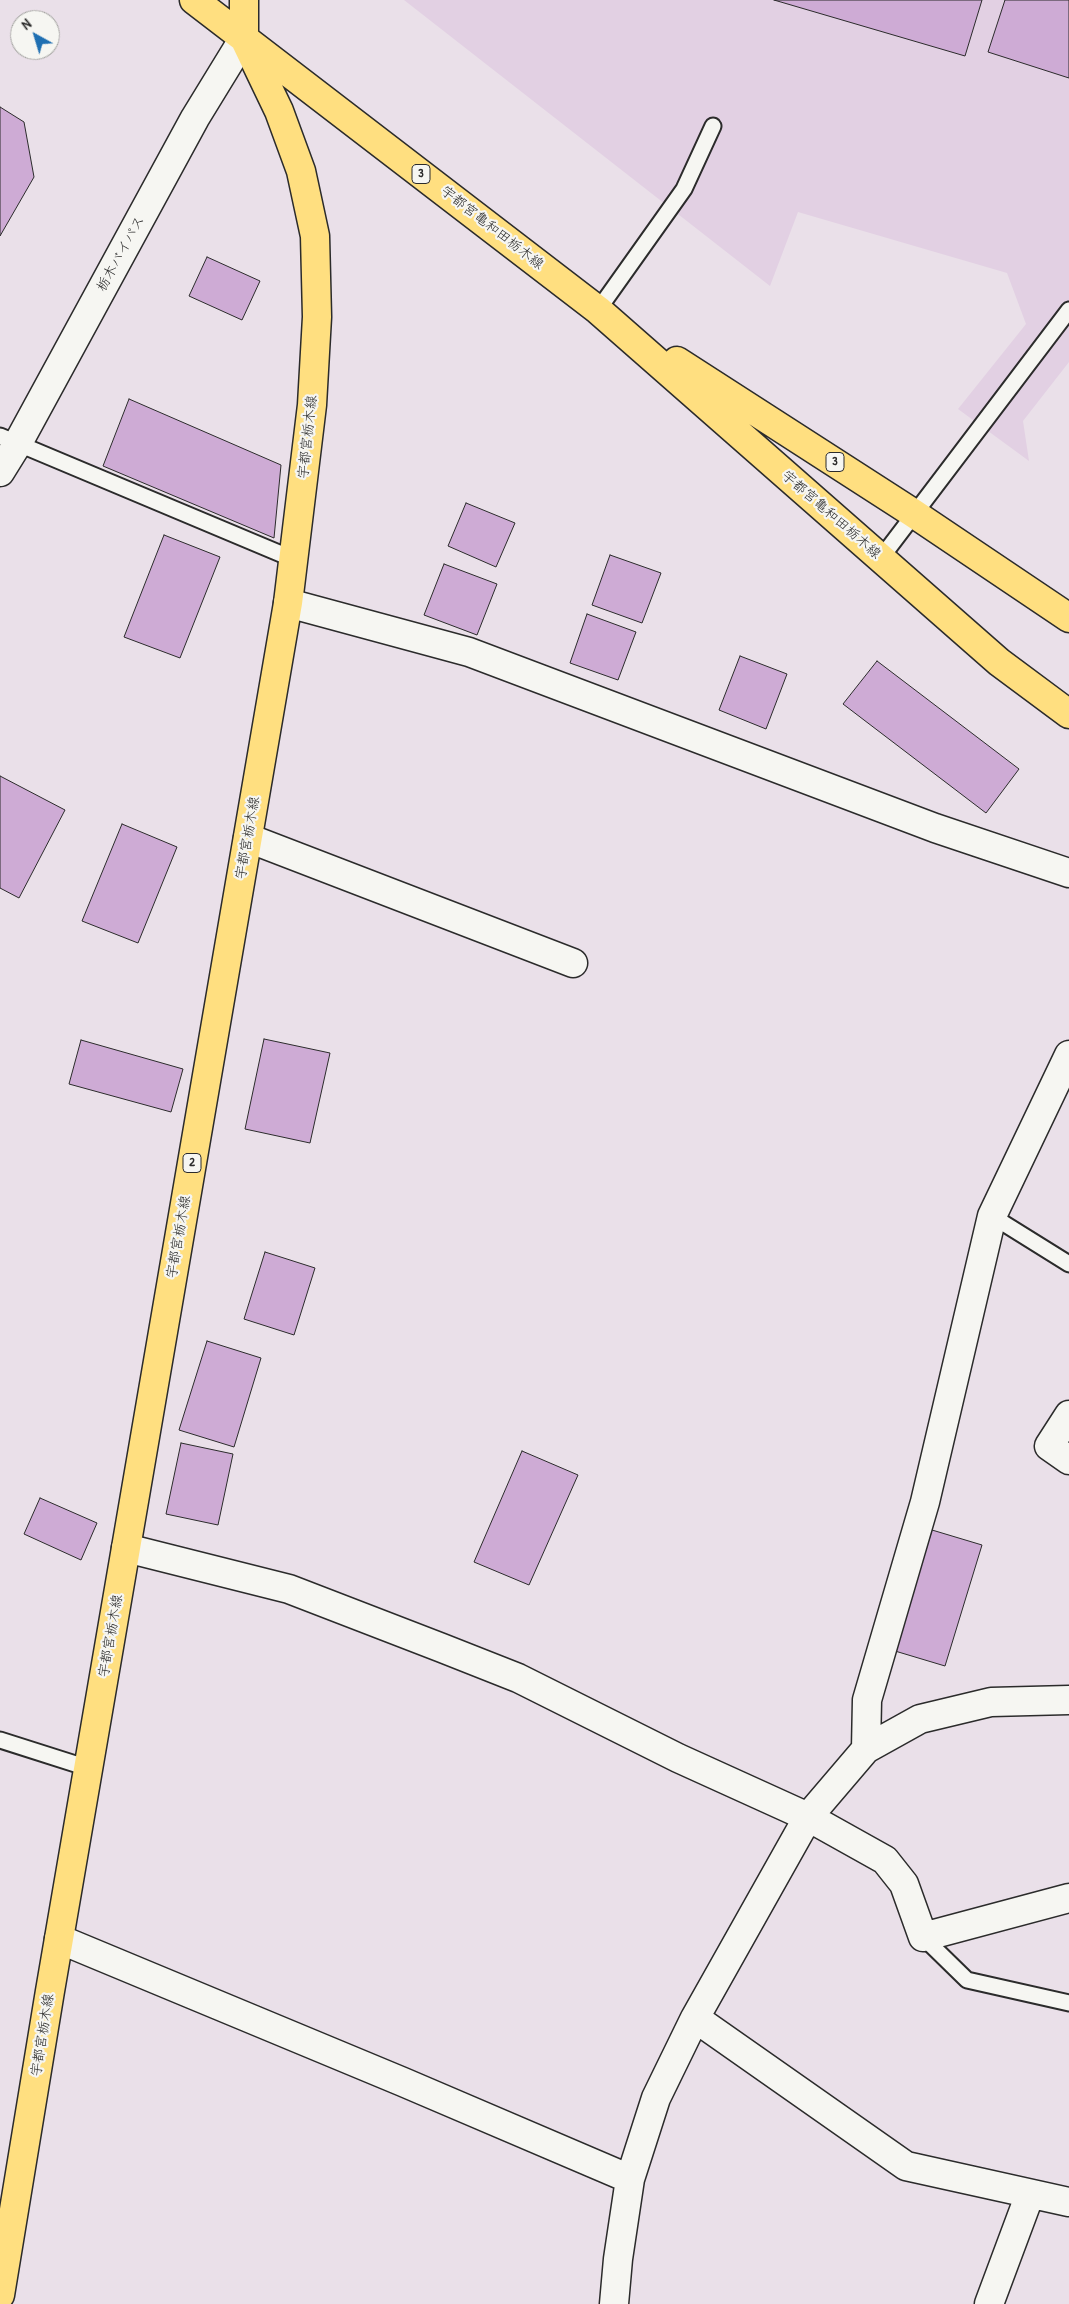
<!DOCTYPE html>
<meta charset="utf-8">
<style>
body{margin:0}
#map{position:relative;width:1069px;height:2304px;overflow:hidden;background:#eae0e9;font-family:"Patrick Hand",sans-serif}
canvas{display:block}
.north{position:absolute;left:10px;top:10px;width:50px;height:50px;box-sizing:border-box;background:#f6f6f2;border:1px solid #a5a5a2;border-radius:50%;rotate:321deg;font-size:14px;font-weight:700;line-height:20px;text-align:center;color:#2b2b2b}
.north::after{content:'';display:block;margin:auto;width:18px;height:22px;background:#1f6fb2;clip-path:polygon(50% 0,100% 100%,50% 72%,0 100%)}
</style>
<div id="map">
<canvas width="1069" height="2304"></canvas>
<div class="north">N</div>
</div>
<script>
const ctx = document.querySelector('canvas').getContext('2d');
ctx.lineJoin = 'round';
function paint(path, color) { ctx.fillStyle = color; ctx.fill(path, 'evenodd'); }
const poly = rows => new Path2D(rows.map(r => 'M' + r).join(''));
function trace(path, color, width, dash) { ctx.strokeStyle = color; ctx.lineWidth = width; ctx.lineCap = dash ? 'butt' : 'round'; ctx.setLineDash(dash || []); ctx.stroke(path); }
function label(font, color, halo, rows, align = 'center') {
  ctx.font = font + ' "Patrick Hand","Klee One",sans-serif'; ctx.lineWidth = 4.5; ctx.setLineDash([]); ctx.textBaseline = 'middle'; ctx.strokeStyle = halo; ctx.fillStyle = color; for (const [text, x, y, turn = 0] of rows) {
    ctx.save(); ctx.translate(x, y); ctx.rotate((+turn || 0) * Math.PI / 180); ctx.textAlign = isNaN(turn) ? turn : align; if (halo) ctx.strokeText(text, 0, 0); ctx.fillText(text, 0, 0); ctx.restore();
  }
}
const built = poly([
 [404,0,1069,0,1069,362,1023,421,1029,461,958,409,1026,324,1007,273,798,212,770,286]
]);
const building = poly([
 [774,0,982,0,965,56,774,0],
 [1005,0,1069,0,1069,78,988,52,1005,0],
 [0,107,24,122,34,177,0,236,0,107],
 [207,257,260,281,242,320,189,296,207,257],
 [129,399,281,465,274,538,103,466,129,399],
 [466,503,515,523,496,567,448,546,466,503],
 [164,535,220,557,180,658,124,637,164,535],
 [610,555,661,573,642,623,592,605,610,555],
 [444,564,497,584,477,635,424,615,444,564],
 [587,614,636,632,618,680,570,663,587,614],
 [740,656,787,674,766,729,719,710,740,656],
 [877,661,1019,769,986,813,843,704,877,661],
 [0,776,65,810,19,898,0,888,0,776],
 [122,824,177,847,138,943,82,921,122,824],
 [264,1039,330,1053,310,1143,245,1129,264,1039],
 [81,1040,183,1069,171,1112,69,1084,81,1040],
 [265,1252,315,1268,294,1335,244,1319,265,1252],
 [207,1341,261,1358,234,1447,179,1430,207,1341],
 [181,1443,233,1454,218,1525,166,1514,181,1443],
 [522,1451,578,1475,529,1585,474,1562,522,1451],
 [40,1498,97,1523,81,1560,24,1534,40,1498],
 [932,1530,982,1545,945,1666,895,1651,932,1530]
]);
const lane = poly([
 [598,310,684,189,713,126],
 [0,436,293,559],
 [881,558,1069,310],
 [992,1216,1069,1264],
 [0,1740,88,1768],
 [923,1937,967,1980,1069,2003]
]);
const street = poly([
 [288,603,469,652,935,828,1069,873],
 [248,838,573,963],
 [1069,1415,1049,1446,1069,1460],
 [126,1548,289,1589,442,1648,518,1678,678,1758,808,1817,885,1860,904,1884,923,1937,1069,1898],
 [866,1749,867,1700,925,1502,992,1216,1069,1055],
 [59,1939,403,2082,630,2179],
 [695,2018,906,2166,1069,2202],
 [614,2304,618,2259,630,2179,656,2098,695,2018,808,1817,866,1749,920,1719,991,1702,1069,1700],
 [989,2304,1030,2194]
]);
const secondary = poly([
 [0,472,18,443,195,118,244,38]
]);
const primary = poly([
 [194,0,598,310,999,662,1069,714],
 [677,361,913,513,1069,618],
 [0,2295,50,1991,288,603,312,405,317,317,315,236,301,171,279,111,244,38,244,0]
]);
const shields = [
 [421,174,18],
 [835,462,18],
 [192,1163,18]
];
const shieldNames = [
 ["3",421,174],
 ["3",835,462],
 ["2",192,1163]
];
const streetNames = [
 ["宇都宮亀和田栃木線",492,228,38],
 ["栃木バイパス",121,254,-61],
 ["宇都宮栃木線",308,437,-84],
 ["宇都宮亀和田栃木線",831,515,41],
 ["宇都宮栃木線",248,838,-80],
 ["宇都宮栃木線",179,1237,-80],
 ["宇都宮栃木線",111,1636,-80],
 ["宇都宮栃木線",43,2035,-81]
];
paint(built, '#e2d0e3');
paint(building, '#ceabd5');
trace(building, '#2b2b2b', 1);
trace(lane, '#2b2b2b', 19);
trace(street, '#2b2b2b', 31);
trace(secondary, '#2b2b2b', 31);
trace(primary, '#2b2b2b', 31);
trace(lane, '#f6f6f2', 15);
trace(street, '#f6f6f2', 28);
trace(secondary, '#f6f6f2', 28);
trace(primary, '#ffdf80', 28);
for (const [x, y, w] of shields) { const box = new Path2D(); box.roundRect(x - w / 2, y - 9.5, w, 19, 4); ctx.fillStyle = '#f6f6f2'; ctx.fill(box); trace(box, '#2b2b2b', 1); }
label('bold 12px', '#2b2b2b', null, shieldNames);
label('14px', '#2b2b2b', '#f6f6f2', streetNames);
</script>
